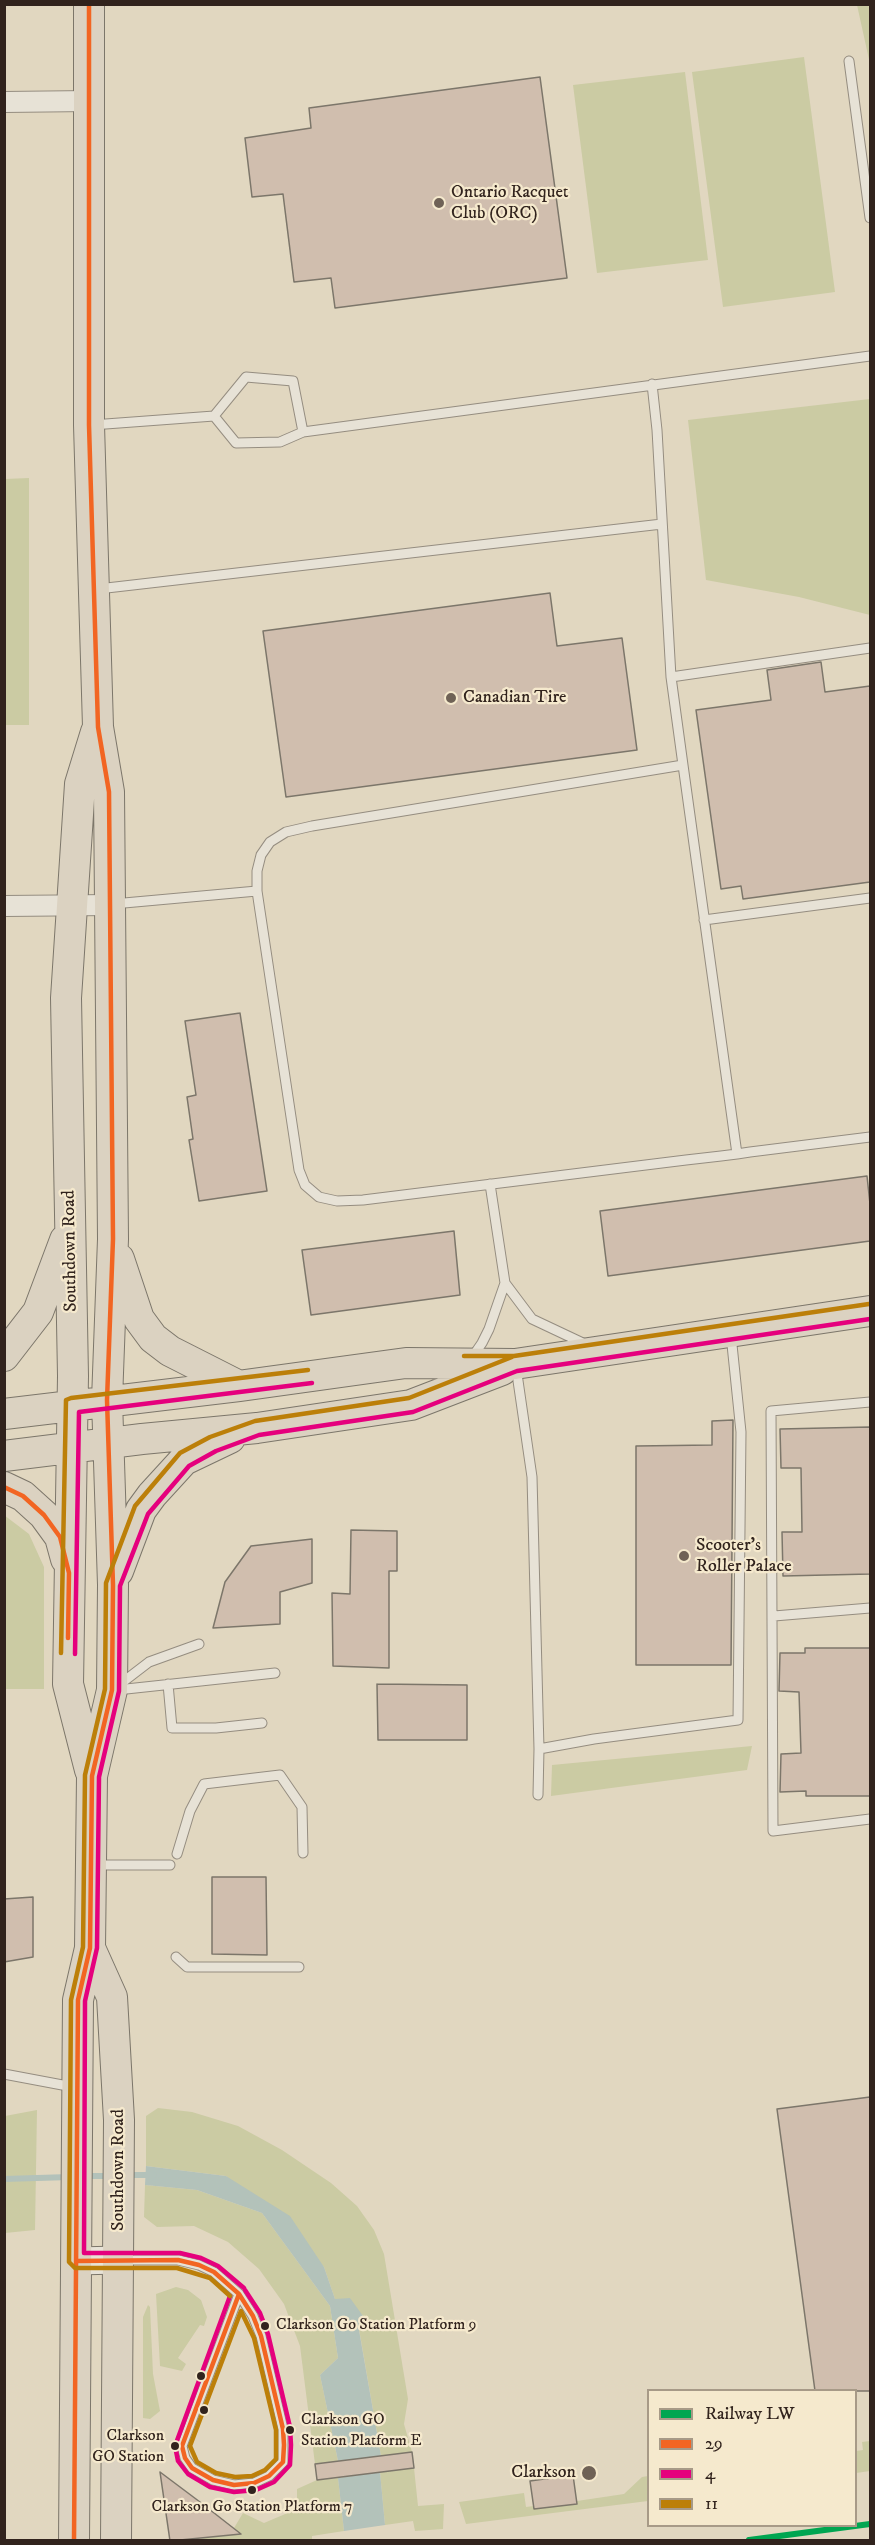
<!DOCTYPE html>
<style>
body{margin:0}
#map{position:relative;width:875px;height:2545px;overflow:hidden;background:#e1d7c0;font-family:"IM FELL DW Pica",serif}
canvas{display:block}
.frame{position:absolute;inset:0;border:6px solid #31231d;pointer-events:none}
.legend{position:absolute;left:647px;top:2389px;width:210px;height:138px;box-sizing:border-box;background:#f5e9cd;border:2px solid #a79a87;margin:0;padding:8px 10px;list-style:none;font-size:18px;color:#31231d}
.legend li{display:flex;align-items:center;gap:12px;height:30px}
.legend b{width:30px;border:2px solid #a79a87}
</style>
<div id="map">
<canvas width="875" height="2545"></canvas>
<div class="frame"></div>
<ul class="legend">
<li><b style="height:8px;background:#00a651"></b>Railway LW</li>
<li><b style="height:8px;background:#f26522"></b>29</li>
<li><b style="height:8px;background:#e5007d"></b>4</li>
<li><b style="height:8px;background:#bc7f09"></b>11</li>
</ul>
</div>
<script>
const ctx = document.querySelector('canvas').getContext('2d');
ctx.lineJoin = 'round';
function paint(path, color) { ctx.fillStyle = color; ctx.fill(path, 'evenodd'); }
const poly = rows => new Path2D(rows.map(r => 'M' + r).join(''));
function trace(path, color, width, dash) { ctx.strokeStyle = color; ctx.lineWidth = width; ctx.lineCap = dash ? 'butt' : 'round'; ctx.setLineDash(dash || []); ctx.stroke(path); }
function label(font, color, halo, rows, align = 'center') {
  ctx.font = font + ' "IM FELL DW Pica",serif'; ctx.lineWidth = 4.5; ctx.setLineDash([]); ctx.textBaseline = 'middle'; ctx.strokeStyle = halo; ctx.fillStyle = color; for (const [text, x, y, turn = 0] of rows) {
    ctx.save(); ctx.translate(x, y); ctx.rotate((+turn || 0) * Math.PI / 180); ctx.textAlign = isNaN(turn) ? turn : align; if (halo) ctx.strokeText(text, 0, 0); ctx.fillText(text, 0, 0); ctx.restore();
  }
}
const green = poly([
 [857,5,870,5,870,64],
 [804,57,835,292,723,307,692,72],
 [685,72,708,260,597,273,573,85],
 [870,399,870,615,799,597,706,580,688,420],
 [29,478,29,725,5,725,5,479],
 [4,1515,29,1534,44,1567,44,1689,5,1689],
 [752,1746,747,1770,551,1796,552,1765],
 [158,2108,192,2112,238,2126,282,2150,331,2183,357,2206,374,2230,384,2254,408,2399,404,2424,412,2452,381,2456,359,2329,363,2316,335,2299,324,2267,226,2176,146,2166,146,2116],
 [37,2110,35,2230,5,2233,5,2116],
 [145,2185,197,2190,262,2213,330,2306,338,2358,320,2375,338,2461,315,2464,300,2346,284,2304,259,2269,228,2242,194,2226,157,2227,144,2217],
 [176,2287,188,2290,201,2300,207,2317,204,2326,200,2325,178,2358,186,2364,182,2371,160,2366,156,2294],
 [148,2305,150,2307,153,2374,160,2411,150,2419,143,2418,143,2317],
 [870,2441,870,2471,856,2473,856,2451,863,2450,862,2442],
 [414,2468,418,2506,444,2504,443,2529,415,2531,413,2521,385,2525,380,2472],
 [648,2476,648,2501,466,2524,459,2502,524,2493,526,2507,534,2506,535,2509,577,2504,577,2501,624,2494,642,2477],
 [338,2478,344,2531,312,2536,312,2540,186,2540,240,2534,234,2528,243,2513,264,2523,297,2509,297,2489,317,2480]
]);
const water = poly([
 [146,2166,226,2176,290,2216,324,2267,335,2299,350,2298,363,2316,359,2330,381,2456,338,2461,320,2375,338,2358,330,2306,262,2213,197,2190,145,2185],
 [380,2472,385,2525,344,2531,338,2478]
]);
const stream = poly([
 [128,2175,154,2175],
 [86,2176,112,2176],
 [4,2179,70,2177]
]);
const building = poly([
 [540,77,567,278,335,308,331,278,294,282,283,194,252,197,245,138,311,128,309,108,540,77],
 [550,593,557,646,622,638,637,750,286,797,263,631,550,593],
 [821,662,825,692,870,686,870,882,743,899,741,886,721,889,696,710,771,700,767,670,821,662],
 [240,1013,267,1191,199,1201,189,1140,193,1139,187,1097,196,1095,185,1021,240,1013],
 [867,1176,870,1204,870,1241,608,1276,600,1211,867,1176],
 [454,1231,460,1295,311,1315,302,1250,454,1231],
 [733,1420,731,1665,636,1665,636,1446,712,1445,712,1421,733,1420],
 [870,1427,870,1574,783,1576,782,1532,802,1532,801,1468,781,1468,780,1429,870,1427],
 [351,1530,397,1531,397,1571,389,1571,389,1668,333,1666,332,1593,350,1594,351,1530],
 [312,1539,312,1583,280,1592,280,1624,213,1628,225,1582,251,1546,312,1539],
 [805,1648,870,1648,870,1796,806,1796,806,1791,780,1792,781,1754,801,1753,799,1692,779,1691,780,1653,805,1653,805,1648],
 [377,1684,467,1685,467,1740,378,1740,377,1684],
 [212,1877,266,1877,267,1955,212,1954,212,1877],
 [33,1897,33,1957,4,1962,4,1899,33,1897],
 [870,2097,870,2391,815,2391,777,2109,870,2097],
 [412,2452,414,2468,317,2480,315,2464,412,2452],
 [160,2472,200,2502,241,2534,170,2541,160,2472],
 [573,2475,577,2504,534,2509,530,2481,573,2475]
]);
const service = poly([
 [849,61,870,218],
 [652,384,657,430,671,677,683,765],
 [92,425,214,416],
 [303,432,293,381,246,377,214,416,236,443,280,442,303,432,870,356],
 [98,589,662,524],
 [671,677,870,648],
 [113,904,257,891],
 [704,920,870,898],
 [737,1154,683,765,312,826,286,832,270,842,261,855,257,871,257,891,299,1170,305,1185,319,1197,337,1201,363,1200,686,1160,721,1156,737,1154,750,1152,870,1137],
 [505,1283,532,1319,585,1344],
 [471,1359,482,1343,489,1329,505,1283,490,1184],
 [516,1367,532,1477,539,1749,538,1795],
 [870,1402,771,1411,773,1831,870,1819],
 [774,1616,870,1608],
 [168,1684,172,1728,216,1728,262,1723],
 [119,1685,149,1662,199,1644],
 [117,1690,275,1673],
 [539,1749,594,1739,738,1720,741,1432,731,1335],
 [177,1854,190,1811,204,1784,280,1775,302,1807,303,1853],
 [95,1865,170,1865],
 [176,1957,187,1967,299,1967],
 [4,2074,73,2087],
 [121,2260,178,2260,199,2265,214,2272,239,2294,253,2316,261,2336,283,2429,283,2462,269,2476,254,2483,234,2485,213,2480,192,2468,185,2458,182,2446,239,2294]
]);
const minor = poly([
 [4,102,89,101],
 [4,906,111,905]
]);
const secondary = poly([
 [76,2261,119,2260]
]);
const primary = poly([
 [119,1259,139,1319,153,1338,170,1351,239,1386],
 [4,1356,38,1312,65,1240],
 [4,1414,239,1386,406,1363,515,1364,870,1311],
 [4,1456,142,1439,257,1428,411,1405,502,1370],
 [4,1487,23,1496,44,1515,60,1537,66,1559],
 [118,1571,141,1510,152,1495,184,1460,230,1438],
 [90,1770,68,1684,73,1376,66,998,80,784,96,732],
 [90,1948,112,1997,119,2120,116,2540],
 [74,2540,78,2000,90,1948,92,1776,112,1690,113,1585,107,1400,113,1239,109,792,98,727,89,425,89,4]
]);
const bus1 = poly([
 [4,1487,23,1496,44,1515,60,1537,69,1573,68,1638],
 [76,2261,178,2260,199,2265,214,2272,239,2294],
 [239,2294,253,2316,261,2336,283,2429,284,2445,283,2462,269,2476,254,2483,234,2485,213,2480,192,2468,185,2458,182,2446,239,2294],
 [74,2540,78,2000,90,1948,92,1776,112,1690,113,1585,107,1400,113,1239,109,792,98,727,89,425,89,4]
]);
const bus2 = poly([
 [75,1654,79,1412,312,1383],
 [244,2288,218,2266,201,2258,180,2253,84,2253,85,2001,97,1948,99,1777,119,1691,120,1586,148,1514,189,1466,216,1451,259,1435,413,1412,517,1371,870,1319],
 [230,2296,175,2446,178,2461,188,2474,210,2487,234,2492,256,2490,274,2482,290,2465,291,2445,290,2427,268,2334,260,2313,245,2290]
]);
const bus3 = poly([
 [464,1356,514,1356,869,1304],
 [61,1653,66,1400,71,1398,308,1370],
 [230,2296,210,2278,177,2268,75,2268,69,2262,71,2000,83,1947,85,1775,105,1689,106,1583,135,1506,180,1453,210,1437,255,1421,409,1398,512,1357],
 [241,2311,254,2338,276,2430,276,2459,265,2470,252,2476,235,2477,216,2473,197,2462,190,2446,241,2311]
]);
const rail1 = poly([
 [749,2540,870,2524]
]);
const markers = [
 [439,203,6,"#6f6256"],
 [451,698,6,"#6f6256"],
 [684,1556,6,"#6f6256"],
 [265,2326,5,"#31231d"],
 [201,2376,5,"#31231d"],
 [204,2410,5,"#31231d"],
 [290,2430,5,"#31231d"],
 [175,2446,5,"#31231d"],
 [589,2473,8,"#6f6256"],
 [252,2490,5,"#31231d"]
];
const busNames = [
 ["Clarkson Go Station Platform 9",276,2326],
 ["Clarkson GO",301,2421],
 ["Station Platform E",301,2442],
 ["Clarkson",164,2437,"right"],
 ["GO Station",164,2458,"right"],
 ["Clarkson Go Station Platform 7",252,2508,"center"]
];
const poiNames = [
 ["Ontario Racquet",451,193],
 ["Club (ORC)",451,214],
 ["Canadian Tire",463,698],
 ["Scooter's",696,1546],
 ["Roller Palace",696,1567],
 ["Clarkson",576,2473,"right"]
];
const streetNames = [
 ["Southdown Road",71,1251,-91],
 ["Southdown Road",119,2170,-90]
];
paint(green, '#cbcba3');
paint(water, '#b3c2ba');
trace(stream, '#b3c2ba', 6);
paint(building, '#d0beae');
trace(building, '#7c766a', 1.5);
trace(service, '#958d80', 11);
trace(minor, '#958d80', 22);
trace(secondary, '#7c766a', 29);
trace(primary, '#7c766a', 32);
trace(service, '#e7e2d6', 9);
trace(minor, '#e7e2d6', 20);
trace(secondary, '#e7e2d6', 27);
trace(primary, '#dbd2c1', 30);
trace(bus1, '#f26522', 4.5);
trace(bus2, '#e5007d', 4.5);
trace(bus3, '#bc7f09', 4.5);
trace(rail1, '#00a651', 6);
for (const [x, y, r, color] of markers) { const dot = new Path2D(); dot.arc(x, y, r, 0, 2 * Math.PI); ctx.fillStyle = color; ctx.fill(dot); trace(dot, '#f5e9cd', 2); }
label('16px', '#31231d', '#f5e9cd', busNames, 'left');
label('18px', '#31231d', '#f5e9cd', poiNames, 'left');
label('18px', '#31231d', '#f5e9cd', streetNames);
</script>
